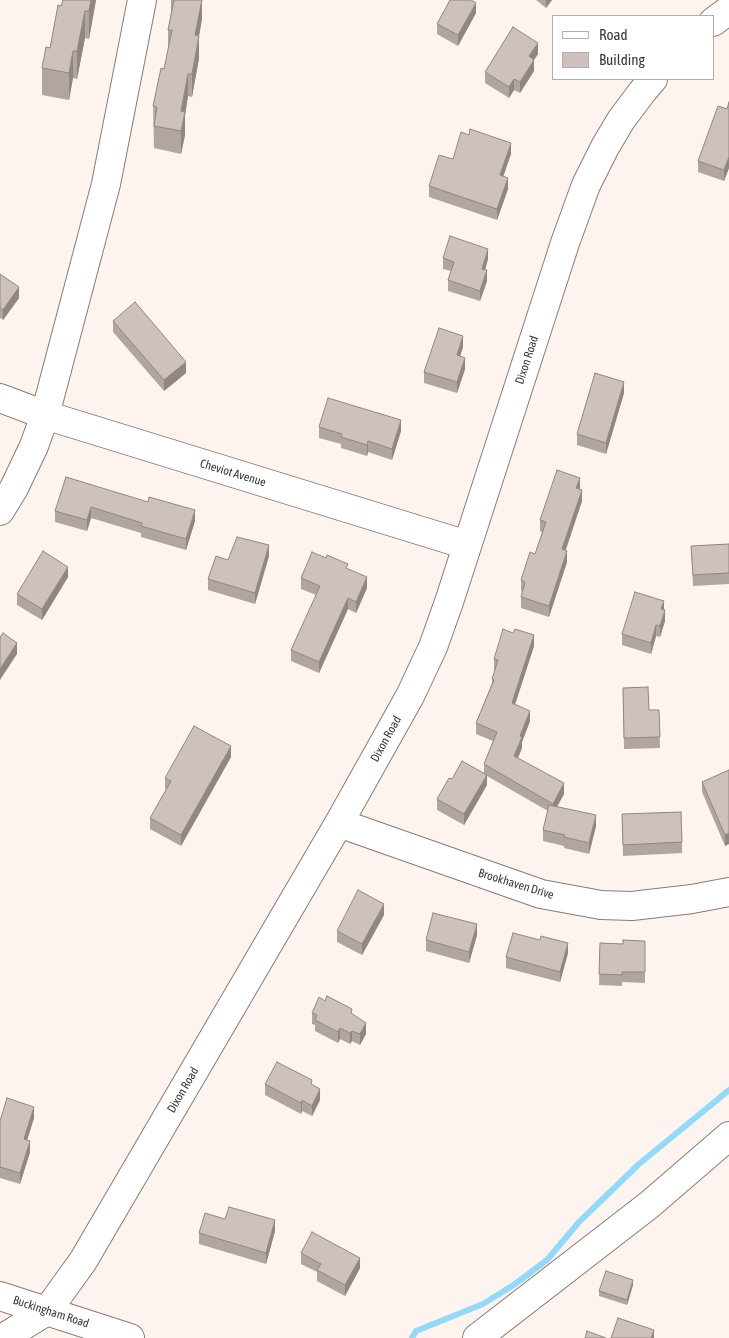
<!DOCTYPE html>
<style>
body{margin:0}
#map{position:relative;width:729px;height:1338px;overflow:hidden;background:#fef4ef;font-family:"Asap Condensed",sans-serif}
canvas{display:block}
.legend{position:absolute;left:552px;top:15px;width:162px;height:65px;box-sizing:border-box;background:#fff;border:1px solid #b1afae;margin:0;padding:6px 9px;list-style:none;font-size:15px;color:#3d3735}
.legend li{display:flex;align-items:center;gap:10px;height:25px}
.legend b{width:25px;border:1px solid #b1afae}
</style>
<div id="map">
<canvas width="729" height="1338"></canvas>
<ul class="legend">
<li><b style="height:6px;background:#fff"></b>Road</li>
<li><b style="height:14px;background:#cec0bc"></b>Building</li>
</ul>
</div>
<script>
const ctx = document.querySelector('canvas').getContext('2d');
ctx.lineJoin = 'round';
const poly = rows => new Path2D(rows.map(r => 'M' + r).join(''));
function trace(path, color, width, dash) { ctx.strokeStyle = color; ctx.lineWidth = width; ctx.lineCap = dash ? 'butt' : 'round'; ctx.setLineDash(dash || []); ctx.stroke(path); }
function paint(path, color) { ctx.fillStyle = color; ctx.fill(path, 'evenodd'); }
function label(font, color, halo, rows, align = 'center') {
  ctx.font = font + ' "Asap Condensed",sans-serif'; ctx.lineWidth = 4.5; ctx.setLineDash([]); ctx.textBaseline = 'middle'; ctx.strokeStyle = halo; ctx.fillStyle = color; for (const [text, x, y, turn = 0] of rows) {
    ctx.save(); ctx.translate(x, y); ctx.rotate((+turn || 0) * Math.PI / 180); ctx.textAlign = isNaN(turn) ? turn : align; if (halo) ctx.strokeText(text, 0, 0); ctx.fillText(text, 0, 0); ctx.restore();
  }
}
const stream = poly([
 [412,1338,416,1331,483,1304,515,1284,547,1260,579,1222,639,1164,729,1090]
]);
const minor = poly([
 [713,22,729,10],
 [0,398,45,415,467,545],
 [0,511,14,488,34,446,45,415,106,184,142,0],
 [339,823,541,894,601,905,632,906,692,899,729,892],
 [0,1296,130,1338],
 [3,1338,47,1311,83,1261,339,823,410,696,433,647,449,602,565,243,586,185,605,147,621,120,642,92,653,79],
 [477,1338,649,1205,729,1136]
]);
const wall = poly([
 [96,0,89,39,85,38,77,79,73,78,69,100,42,95,42,68,50,48,61,6],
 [171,0,202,0,202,19,199,36,199,58,192,97,188,96,185,115,185,135,181,154,154,148,153,106,164,69,168,51,168,30,171,13],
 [536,0,552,0,546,8],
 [476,13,458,46,437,34,437,24],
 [538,54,534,60,534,71,520,93,514,90,509,98,485,83,485,72],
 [729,102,729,168,724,181,698,172,698,161,727,109],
 [511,154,503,176,508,189,497,220,429,197,429,186,453,159],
 [443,258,488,259,485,270,487,281,480,301,448,291,448,280,451,271,443,269],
 [0,274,19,298,3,320,0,318],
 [113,321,186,373,164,391,113,332],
 [463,347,460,356,465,369,457,393,424,383,424,372],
 [624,393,606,454,577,445,577,434],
 [319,427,401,431,392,460,368,452,367,456,341,448,341,444,319,438],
 [66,477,195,521,186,550,141,537,141,533,91,518,87,531,55,522,55,511],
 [580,489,582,501,566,550,567,562,549,617,521,608,521,597,522,592,521,591,521,580,535,554,542,532,540,531,540,520],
 [729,544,729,584,693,586,691,546],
 [269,556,255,604,208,590,208,579,228,560],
 [348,569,367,588,356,613,348,609,319,673,291,661,291,650,316,595,301,589,301,578],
 [68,577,42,620,17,605,17,594],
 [664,610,665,621,660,637,656,636,651,654,622,645,622,634],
 [534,646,515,704,530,721,522,742,522,748,518,758,564,794,557,807,596,826,589,854,564,848,564,846,543,841,543,830,548,811,487,776,487,785,464,825,437,810,437,799,452,779,484,773,484,764,493,741,476,734,476,723,492,683,492,679,495,670,494,670,494,659],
 [623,688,649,710,659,710,660,748,624,749],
 [231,757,181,846,150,829,150,818,166,789,165,788,165,778],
 [729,770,729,844,725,846,702,792,702,782],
 [622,814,682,842,682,853,623,856],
 [384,915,362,955,337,942,337,931],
 [477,935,469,963,426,951,426,940],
 [645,941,645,983,622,982,622,986,599,985,600,943,623,944],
 [568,953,560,982,506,968,506,957],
 [312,1013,352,1014,366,1034,360,1045,352,1041,350,1044,340,1039,338,1043,315,1031,315,1025,312,1024],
 [265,1084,312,1085,320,1100,312,1116,302,1111,301,1114,265,1095],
 [34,1118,27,1140,30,1152,20,1184,0,1178,0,1121],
 [225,1219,275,1231,266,1264,199,1244,199,1233],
 [301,1253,360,1268,345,1296,317,1281,317,1272,301,1264],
 [633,1285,627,1305,599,1296,599,1291]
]);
const shadedWall = poly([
 [91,0,96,0,89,39,89,11],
 [199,0,202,0,202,19,195,58,195,35],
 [546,0,552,0,546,8],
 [476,3,476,13,458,46,458,35],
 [85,11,85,38,77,79,77,51],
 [199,36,199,58,192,97,192,74],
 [538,43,538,54,529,67,529,56],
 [73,51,73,78,69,100,69,73],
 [534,60,534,71,520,93,520,82],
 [188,74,188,96,185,115,185,135,181,154,181,111],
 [514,79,514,90,509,98,509,87],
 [511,143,511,154,500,186,500,175],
 [729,157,729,168,724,181,724,170],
 [508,178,508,189,497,220,497,209],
 [488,249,488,259,482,280,482,269],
 [487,270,487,281,480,301,480,291],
 [19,287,19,298,3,320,3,310],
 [463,336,463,347,457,366,457,355],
 [465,358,465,369,457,393,457,382],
 [186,362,186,373,164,391,164,380],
 [624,382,624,393,606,454,606,443],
 [401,420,401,431,392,460,392,449],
 [368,441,368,452,367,456,367,445],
 [580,478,580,488,576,499,576,488],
 [582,490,582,501,562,560,562,549],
 [91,507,91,518,87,531,87,520],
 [195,510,195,521,186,550,186,539],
 [269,545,269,556,255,604,255,593],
 [567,551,567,562,549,617,549,606],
 [68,567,68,577,42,620,42,609],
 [367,577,367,588,356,613,356,602],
 [348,598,348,609,319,673,319,662],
 [664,601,664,612,661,609],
 [665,610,665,621,660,637,660,626],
 [656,625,656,636,651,654,651,643],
 [534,635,534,646,512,714,512,703],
 [17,643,17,654,0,680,0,669],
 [530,711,530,721,522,742,522,748,514,767,514,756,520,736],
 [231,746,231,757,181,846,181,835],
 [487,775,487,785,464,825,464,814],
 [564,783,564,794,553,814,553,804],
 [596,815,596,826,589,854,589,843],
 [729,833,729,844,725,846,725,835],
 [384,904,384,915,362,955,362,944],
 [477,924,477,935,469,963,469,952],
 [568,943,568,953,560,982,560,972],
 [366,1023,366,1034,360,1045,360,1034],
 [340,1028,340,1039,338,1043,338,1032],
 [352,1031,352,1041,350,1044,350,1033],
 [320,1089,320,1100,312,1116,312,1106],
 [302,1100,302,1111,301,1114,301,1103],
 [34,1107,34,1118,24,1150,24,1139],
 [30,1141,30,1152,20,1184,20,1173],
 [275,1220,275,1231,266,1264,266,1253],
 [360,1258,360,1268,345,1296,345,1285],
 [633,1280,633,1285,627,1305,627,1300],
 [654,1330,654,1338,651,1338]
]);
const building = poly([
 [63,0,91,0,89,11,85,11,77,51,73,51,69,73,42,68,46,47,50,48,58,5,61,6,63,0],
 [174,0,202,0,195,35,199,36,192,74,188,74,181,111,185,112,181,131,154,126,157,107,153,106,161,68,164,69,172,30,168,30,174,0],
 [450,0,471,0,476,3,458,35,437,24,450,0],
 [513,27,538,43,529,56,534,60,520,82,514,79,509,87,485,72,513,27],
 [729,102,729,157,724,170,698,161,718,106,727,109,729,102],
 [470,129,511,143,500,175,508,178,497,209,429,186,439,155,453,159,461,132,469,135,470,129],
 [450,236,488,249,482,269,487,270,480,291,448,280,454,262,443,258,450,236],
 [0,274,19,287,3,310,0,307,0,274],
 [135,302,186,362,164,380,113,321,135,302],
 [439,328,463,336,457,355,465,358,457,382,424,372,439,328],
 [595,373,624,382,606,443,577,434,595,373],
 [328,398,401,420,392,449,368,441,367,445,341,437,342,434,319,427,328,398],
 [557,470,580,478,576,488,582,490,562,549,567,551,549,606,521,597,525,582,521,580,530,552,535,554,546,522,540,520,557,470],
 [66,477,148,502,149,497,195,510,186,539,141,526,142,523,91,507,87,520,55,511,66,477],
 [237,537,269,545,255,593,208,579,216,556,228,560,237,537],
 [729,544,729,573,693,575,691,546,729,544],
 [43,551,68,567,42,609,17,594,43,551],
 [312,552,326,558,327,555,348,564,346,568,367,577,356,602,348,598,319,662,291,650,320,586,301,578,312,552],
 [635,592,664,601,661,609,665,610,660,626,656,625,651,643,622,634,635,592],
 [503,629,513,633,515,629,534,635,512,703,530,711,520,736,522,737,514,756,564,783,553,804,484,764,497,732,476,723,494,680,492,679,498,660,494,659,503,629],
 [3,633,17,643,0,669,0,637,3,633],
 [648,687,649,710,659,710,660,737,624,738,623,688,648,687],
 [194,726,231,746,181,835,150,818,171,781,165,778,194,726],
 [462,761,487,775,464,814,437,799,449,778,452,779,462,761],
 [729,770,729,833,725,835,702,782,729,770],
 [549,805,596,815,589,843,564,837,565,835,543,830,549,805],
 [681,812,682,842,623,845,622,814,681,812],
 [358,890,384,904,362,944,337,931,358,890],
 [433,913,477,924,469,952,426,940,433,913],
 [513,933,540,940,541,936,568,943,560,972,506,957,513,933],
 [623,940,645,941,645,972,622,972,622,975,599,974,600,943,623,944,623,940],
 [327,996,352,1009,351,1013,366,1023,360,1034,352,1031,350,1033,340,1028,338,1032,315,1020,317,1015,312,1013,319,997,325,1001,327,996],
 [277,1062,312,1080,311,1084,320,1089,312,1106,302,1100,301,1103,265,1084,277,1062],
 [7,1098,34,1107,24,1139,30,1141,20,1173,0,1167,0,1121,7,1098],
 [229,1207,275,1220,266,1253,199,1233,205,1213,225,1219,229,1207],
 [312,1232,360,1258,345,1285,317,1270,321,1264,301,1253,312,1232],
 [606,1271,633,1280,627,1300,599,1291,606,1271],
 [618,1318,654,1330,651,1338,611,1338,618,1318],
 [587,1331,606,1338,585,1338,587,1331]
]);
const streetNames = [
 ["Dixon Road",527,360,-72],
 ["Cheviot Avenue",233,473,17],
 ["Dixon Road",386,739,-61],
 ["Brookhaven Drive",516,884,17],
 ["Dixon Road",183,1090,-60],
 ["Buckingham Road",51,1312,18]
];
trace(stream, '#92daf8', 6);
trace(minor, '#877b77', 30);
trace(minor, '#fff', 28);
paint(wall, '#b1a5a2');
paint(shadedWall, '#908684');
paint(building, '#cec0bc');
trace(building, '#908684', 1);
label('12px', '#3d3735', '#fff', streetNames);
</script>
